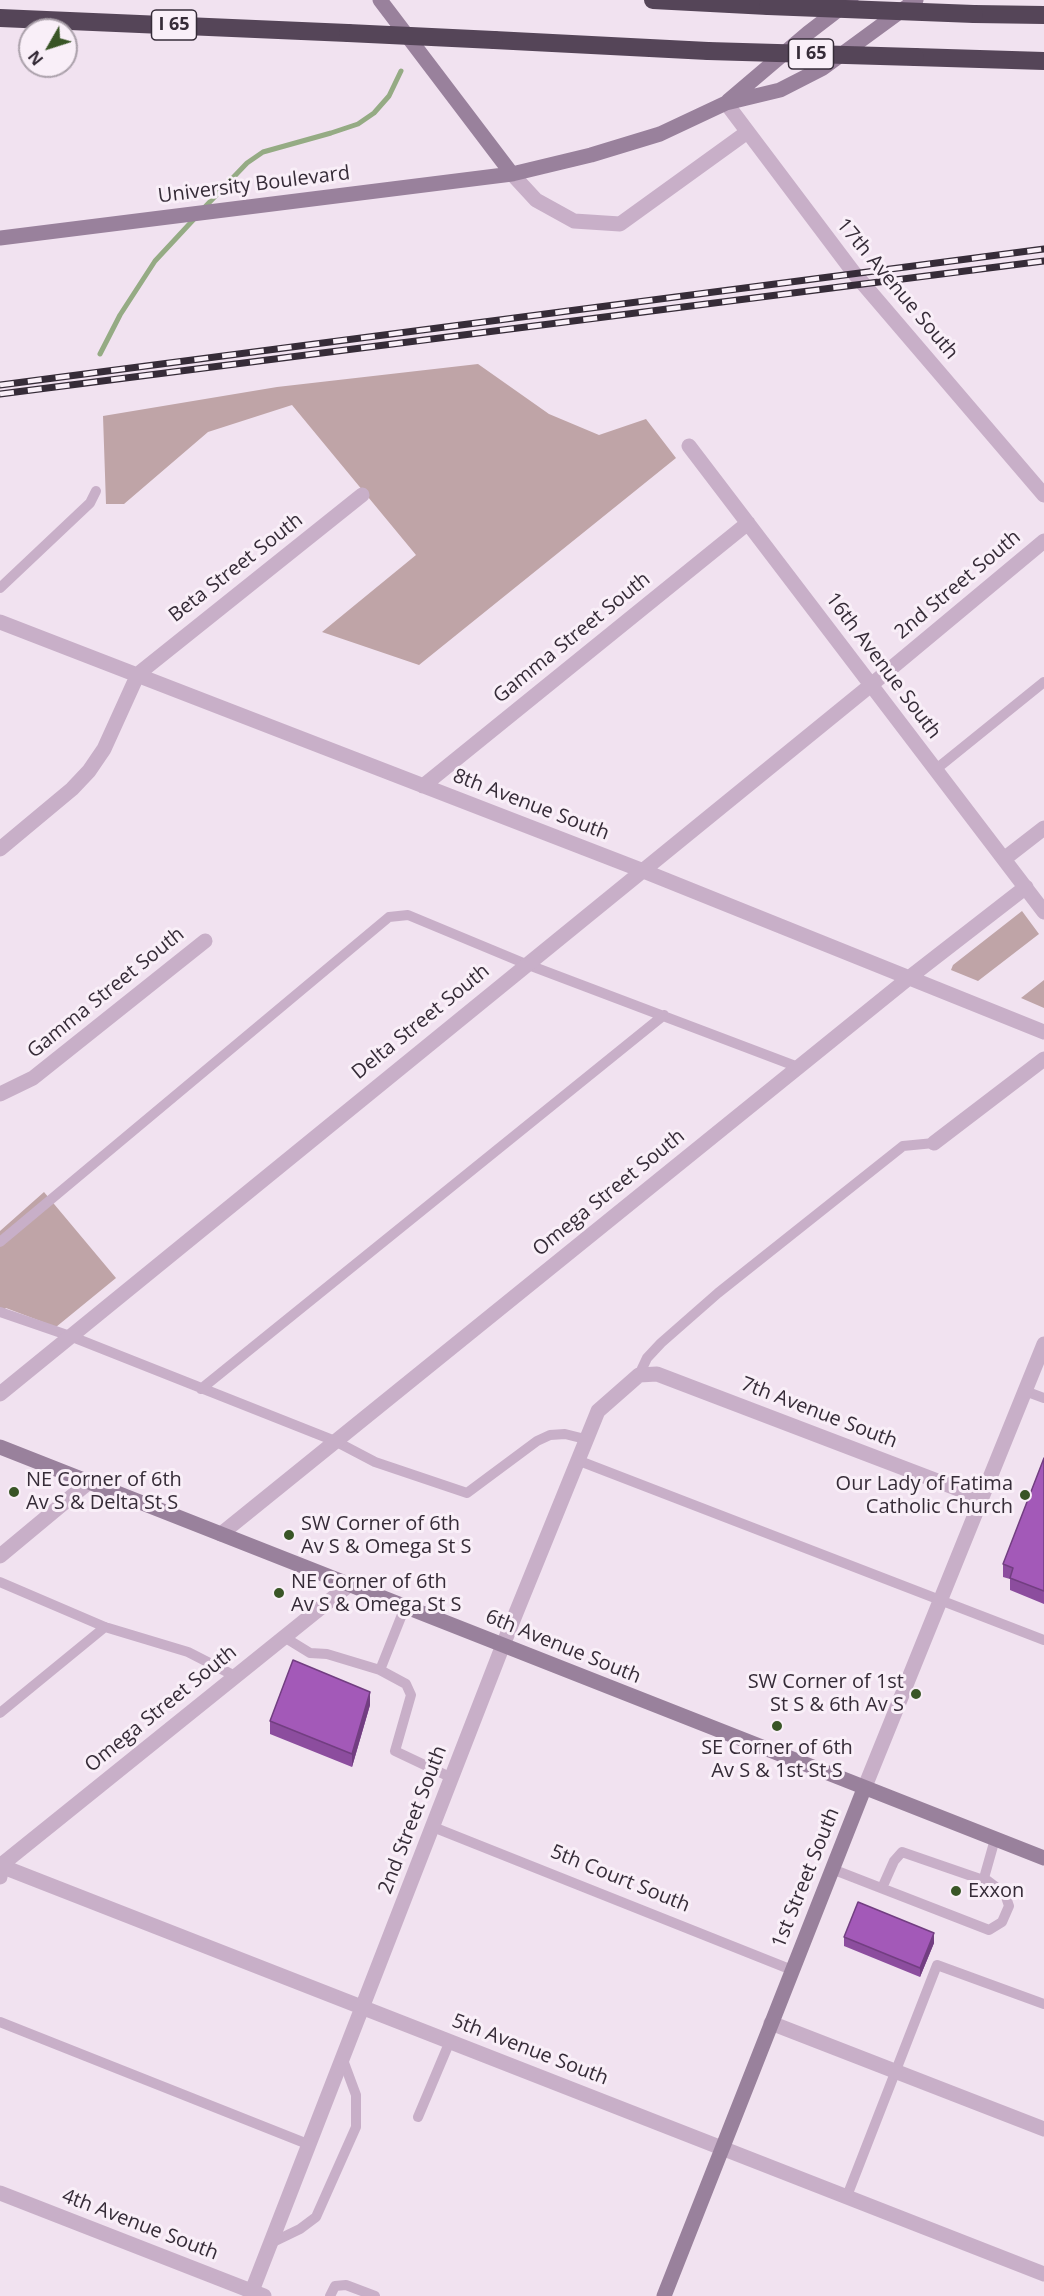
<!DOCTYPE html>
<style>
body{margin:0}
#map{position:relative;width:1044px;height:2296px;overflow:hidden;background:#f1e2f0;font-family:"Open Sans",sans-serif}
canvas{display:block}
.north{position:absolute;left:18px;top:18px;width:60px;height:60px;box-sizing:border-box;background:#f9eff8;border:2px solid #aba1ab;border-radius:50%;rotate:231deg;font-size:16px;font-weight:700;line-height:24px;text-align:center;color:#362c38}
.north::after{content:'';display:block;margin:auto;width:21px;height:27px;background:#395526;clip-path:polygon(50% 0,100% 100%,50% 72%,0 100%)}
</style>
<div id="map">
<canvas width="1044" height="2296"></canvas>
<div class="north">N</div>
</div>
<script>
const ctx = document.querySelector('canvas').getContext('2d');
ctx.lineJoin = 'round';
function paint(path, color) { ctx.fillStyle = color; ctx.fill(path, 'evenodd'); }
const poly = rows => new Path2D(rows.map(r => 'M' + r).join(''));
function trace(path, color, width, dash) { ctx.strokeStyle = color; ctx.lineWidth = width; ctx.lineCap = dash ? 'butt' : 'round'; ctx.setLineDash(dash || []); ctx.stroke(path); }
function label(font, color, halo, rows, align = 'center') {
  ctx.font = font + ' "Open Sans",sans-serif'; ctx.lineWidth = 6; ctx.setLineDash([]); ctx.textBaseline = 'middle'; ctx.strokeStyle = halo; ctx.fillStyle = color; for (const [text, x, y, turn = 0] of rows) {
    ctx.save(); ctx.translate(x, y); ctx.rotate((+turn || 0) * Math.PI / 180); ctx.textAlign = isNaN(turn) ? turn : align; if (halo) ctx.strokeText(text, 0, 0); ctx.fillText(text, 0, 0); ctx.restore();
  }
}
const green = poly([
 [478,364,549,414,599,435,646,419,676,458,419,665,322,632,416,555,292,405,208,432,124,504,106,504,103,416,277,387],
 [1022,911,1039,934,978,981,951,970,953,965],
 [1044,980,1044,1008,1021,998],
 [44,1192,116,1278,56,1327,6,1308,0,1313,0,1231]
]);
const stream = poly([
 [203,209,247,163,263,152,331,133,358,124,374,113,389,96,401,71],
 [100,354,120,315,155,261,195,218]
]);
const lane = poly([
 [0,588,90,503,96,491],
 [935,770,1044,682],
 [0,1242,389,917,408,915,526,964,798,1067],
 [0,1312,70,1336,335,1441,375,1462,467,1493,537,1441,550,1435,565,1434,585,1439],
 [639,1375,647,1358,661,1343,718,1293,903,1146,934,1143],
 [201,1389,664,1015],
 [1025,1391,1044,1398],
 [577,1460,1044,1640],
 [0,1582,105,1627,188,1652,235,1676],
 [405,1607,380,1670,406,1684,411,1695,395,1751,452,1778],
 [284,1637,310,1653,327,1654,380,1670],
 [0,1713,105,1627],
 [433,1827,792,1970],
 [832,1869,989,1930,1002,1922,1009,1906,1005,1894,984,1878,995,1839],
 [882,1888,894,1861,902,1852,986,1881],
 [0,2022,310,2145],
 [418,2117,450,2041],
 [847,2196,937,1965,1044,2004],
 [271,2243,300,2229,316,2217,356,2127,356,2095,343,2060],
 [330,2296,335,2286,346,2285,375,2296]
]);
const street = poly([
 [726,103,854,273,1044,495],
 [512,174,536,200,574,221,620,224,746,133],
 [689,446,1044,912],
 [0,622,641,870,1044,1032],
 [423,786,748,523],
 [0,849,72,789,89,771,104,749,138,674,362,495],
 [1004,859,1044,828],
 [0,1094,33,1078,205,941],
 [934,1143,1044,1059],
 [0,1394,871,685,1044,541],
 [221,1534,910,977,1026,887],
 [0,1556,89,1482],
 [864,1789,1044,1344],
 [0,1866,349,1585],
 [0,1877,1,1866,1044,2274],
 [771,2023,1044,2129],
 [0,2193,264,2296],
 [250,2296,503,1645,598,1411,639,1375,657,1374,982,1498]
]);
const secondary = poly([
 [380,0,512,174],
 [728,101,808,33,851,0],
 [0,238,512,174,591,155,660,134,726,103,780,90,823,68,916,0],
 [0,1447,1044,1858],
 [664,2296,864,1789]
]);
const highway = poly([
 [653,0,768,6],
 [974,14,1044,15],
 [0,18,348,33],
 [494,40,708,51],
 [915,57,1044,61]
]);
const rail = poly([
 [0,385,1044,249],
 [0,394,1044,261]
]);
const highwayBridge = poly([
 [768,6,974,14],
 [348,33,494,40],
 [708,51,915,57]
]);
const wall = poly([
 [1044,1458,1044,1604,1010,1590,1010,1579,1003,1577,1003,1564],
 [370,1705,352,1767,270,1734,270,1721],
 [844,1937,934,1943,920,1977,844,1946]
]);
const shadedWall = poly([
 [370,1692,370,1705,352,1767,352,1754],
 [934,1933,934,1943,920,1977,920,1968]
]);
const building = poly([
 [1044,1458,1044,1591,1010,1578,1013,1568,1003,1564,1044,1458],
 [293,1660,370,1692,352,1754,270,1721,293,1660],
 [858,1902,934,1933,920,1968,844,1937,858,1902]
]);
const markers = [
 [14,1492,6,"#395526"],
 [1025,1495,6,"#395526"],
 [289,1535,6,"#395526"],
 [279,1593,6,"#395526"],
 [916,1694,6,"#395526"],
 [777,1726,6,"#395526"],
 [956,1891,6,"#395526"]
];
const shields = [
 [174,25,45],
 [811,54,45]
];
const shieldNames = [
 ["I 65",174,25],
 ["I 65",811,54]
];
const streetNames = [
 ["University Boulevard",254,185,-7],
 ["17th Avenue South",897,289,50],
 ["Beta Street South",236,568,-38],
 ["2nd Street South",958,585,-40],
 ["Gamma Street South",572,638,-39],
 ["16th Avenue South",883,666,53],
 ["8th Avenue South",531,805,21],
 ["Gamma Street South",106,993,-39],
 ["Delta Street South",421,1022,-39],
 ["Omega Street South",609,1193,-39],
 ["7th Avenue South",819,1413,21],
 ["6th Avenue South",563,1647,22],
 ["Omega Street South",161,1709,-39],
 ["2nd Street South",413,1820,-69],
 ["1st Street South",806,1878,-68],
 ["5th Court South",620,1879,22],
 ["5th Avenue South",530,2050,21],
 ["4th Avenue South",140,2225,21]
];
const poiNames = [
 ["NE Corner of 6th",26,1480],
 ["Av S & Delta St S",26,1503],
 ["Our Lady of Fatima",1013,1484,"right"],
 ["Catholic Church",1013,1507,"right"],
 ["SW Corner of 6th",301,1524],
 ["Av S & Omega St S",301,1547],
 ["NE Corner of 6th",291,1582],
 ["Av S & Omega St S",291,1605],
 ["SW Corner of 1st",904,1682,"right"],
 ["St S & 6th Av S",904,1705,"right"],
 ["SE Corner of 6th",777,1748,"center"],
 ["Av S & 1st St S",777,1771,"center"],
 ["Exxon",968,1891]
];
paint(green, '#bfa4a7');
trace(stream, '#95ab84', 5);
trace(lane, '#c8afc8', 10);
trace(street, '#c8afc8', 15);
trace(secondary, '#99819c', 15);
trace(highway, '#554558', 18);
trace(rail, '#362c38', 7);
trace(rail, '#f9eff8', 4.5, [14]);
trace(highwayBridge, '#554558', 18);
paint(wall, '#8c4d9e');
paint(shadedWall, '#723e81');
paint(building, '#a359b8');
trace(building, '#723e81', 1.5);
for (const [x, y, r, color] of markers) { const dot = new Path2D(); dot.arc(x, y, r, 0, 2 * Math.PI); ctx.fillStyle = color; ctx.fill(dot); trace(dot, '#f9eff8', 2); }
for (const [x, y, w] of shields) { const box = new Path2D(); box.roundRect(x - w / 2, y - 15, w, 30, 4.5); ctx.fillStyle = '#f9eff8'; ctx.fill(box); trace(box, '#362c38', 1.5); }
label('bold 18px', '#362c38', null, shieldNames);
label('20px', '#362c38', '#f9eff8', streetNames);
label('20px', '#362c38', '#f9eff8', poiNames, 'left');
</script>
